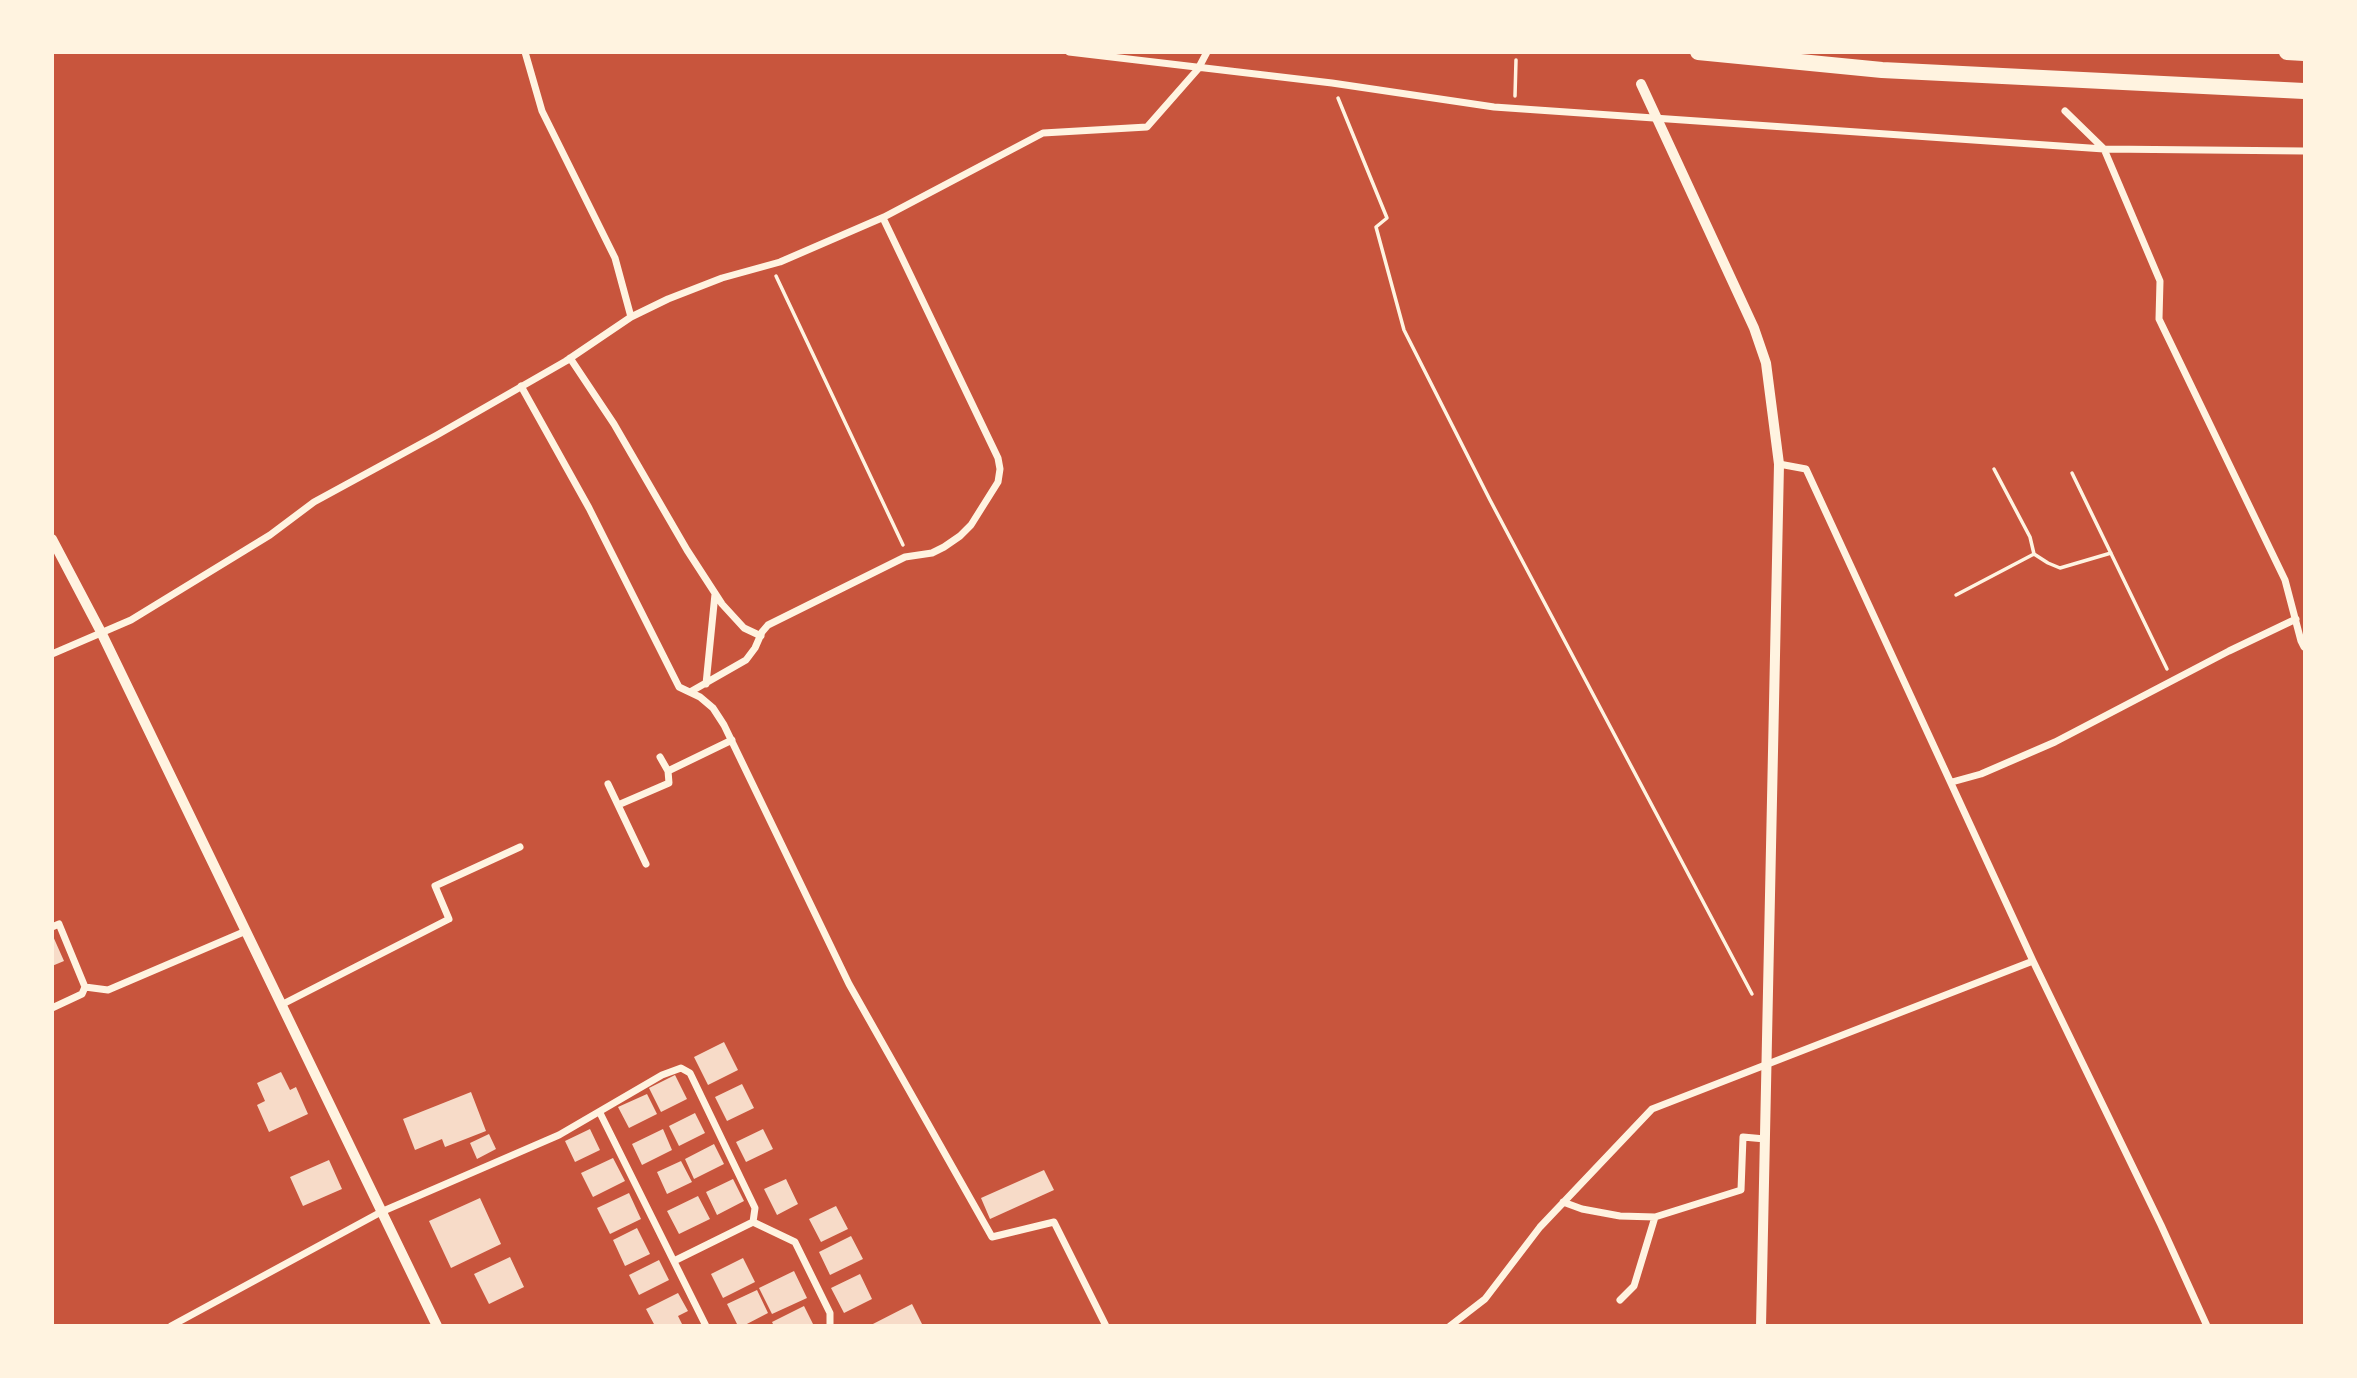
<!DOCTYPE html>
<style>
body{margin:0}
#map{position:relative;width:2357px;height:1378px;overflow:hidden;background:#c8553d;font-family:"Fira Sans Condensed",sans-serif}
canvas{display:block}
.frame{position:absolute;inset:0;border:54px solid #fff3e0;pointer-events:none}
</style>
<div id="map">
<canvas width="2357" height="1378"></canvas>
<div class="frame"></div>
</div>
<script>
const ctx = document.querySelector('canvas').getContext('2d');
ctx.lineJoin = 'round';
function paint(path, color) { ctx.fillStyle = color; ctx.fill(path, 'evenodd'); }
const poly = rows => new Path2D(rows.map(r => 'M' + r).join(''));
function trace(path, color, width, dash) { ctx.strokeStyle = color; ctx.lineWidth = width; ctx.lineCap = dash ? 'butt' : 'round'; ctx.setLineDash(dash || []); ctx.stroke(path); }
const building = poly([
 [52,934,64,961,52,966],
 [724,1042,738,1070,708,1085,694,1057],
 [281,1072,290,1090,296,1087,308,1114,269,1132,257,1105,265,1101,257,1083],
 [675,1075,687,1099,661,1112,649,1088],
 [742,1084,754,1108,727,1121,715,1097],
 [471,1092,486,1131,445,1147,442,1139,415,1150,403,1119],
 [647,1094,657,1114,629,1128,618,1107],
 [695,1113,705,1133,679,1146,669,1126],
 [590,1129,600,1150,575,1162,565,1141],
 [663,1129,672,1150,642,1165,632,1144],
 [763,1129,773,1149,746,1162,736,1142],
 [489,1134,496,1149,477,1159,470,1143],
 [714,1144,724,1164,694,1179,685,1159],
 [613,1158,625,1181,593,1197,581,1173],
 [329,1160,342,1189,303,1206,290,1177],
 [681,1161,692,1182,667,1194,657,1172],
 [1044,1170,1054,1190,990,1219,981,1198],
 [733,1179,744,1201,717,1215,706,1192],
 [786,1179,798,1204,777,1215,764,1189],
 [629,1193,641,1219,610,1234,597,1208],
 [698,1196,710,1219,679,1234,667,1211],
 [480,1198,501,1244,451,1268,429,1221],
 [836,1206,848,1229,821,1242,809,1219],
 [637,1228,650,1254,625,1266,613,1240],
 [851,1236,863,1259,830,1275,819,1252],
 [510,1257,524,1287,489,1304,474,1274],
 [743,1258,755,1282,723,1298,711,1274],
 [659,1260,669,1280,639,1295,629,1275],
 [794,1271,807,1298,772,1314,759,1288],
 [860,1274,872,1299,844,1313,831,1288],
 [757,1290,768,1313,743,1326,738,1326,727,1304],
 [678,1293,688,1311,678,1316,682,1324,655,1326,646,1309],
 [912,1304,923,1326,869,1326],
 [804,1306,814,1326,774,1326,772,1322]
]);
const path = poly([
 [1515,96,1516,60],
 [1338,98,1387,218,1376,227,1404,330,1490,500,1752,994],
 [776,276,903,545],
 [1994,469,2030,537,2034,554,2048,563,2060,568,2111,553],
 [2072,473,2167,669],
 [1956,595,2034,554]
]);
const minor = poly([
 [525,52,542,111,615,258,631,317],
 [1069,52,1332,83,1494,107,2104,149,2304,151],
 [2065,111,2104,149,2160,281,2159,319,2285,580,2301,641,2304,647],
 [570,358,614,424,687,550,722,604,744,628,761,636],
 [521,386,589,508,679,687,700,697,713,708,724,725,849,984,992,1237,1054,1222,1106,1326],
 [1779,464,1806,469,2033,961,2161,1225,2207,1326],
 [52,654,131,620,270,535,314,502,437,435,566,361,631,317,668,299,722,278,780,262,884,217,1043,133,1147,127,1198,69,1207,52],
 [706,684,715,594],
 [690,692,746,660,755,648,762,632,768,625,905,557,932,553,944,547,960,536,971,525,998,482,1000,469,998,458,883,218],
 [668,771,732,740],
 [1952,782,1981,774,2055,742,2229,651,2296,619],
 [608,784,646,864],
 [618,805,669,783,668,771,660,757],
 [52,927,59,924,85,987],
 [85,987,108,990,246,931],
 [281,1005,449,919,435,886,520,847],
 [52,1008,82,994,85,987],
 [600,1113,706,1326],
 [1563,1202,1582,1209,1620,1216,1655,1217,1741,1190,1743,1137,1765,1139],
 [674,1261,753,1222],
 [1620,1300,1634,1286,1655,1217],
 [171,1326,381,1212,559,1135,662,1075,681,1068,690,1073,755,1208,753,1222,795,1242,830,1313,830,1326],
 [1450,1326,1485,1299,1540,1227,1652,1109,2033,961]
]);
const tertiary = poly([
 [1641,84,1754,328,1766,363,1779,464,1761,1326],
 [52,539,101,632,437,1326]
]);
const motorway = poly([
 [1698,52,1882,70,2304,91],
 [2287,52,2304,53]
]);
paint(building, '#f7dbc8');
trace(path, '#fff3e0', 3.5);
trace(minor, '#fff3e0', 7);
trace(tertiary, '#fff3e0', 10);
trace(motorway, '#fff3e0', 16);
</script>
